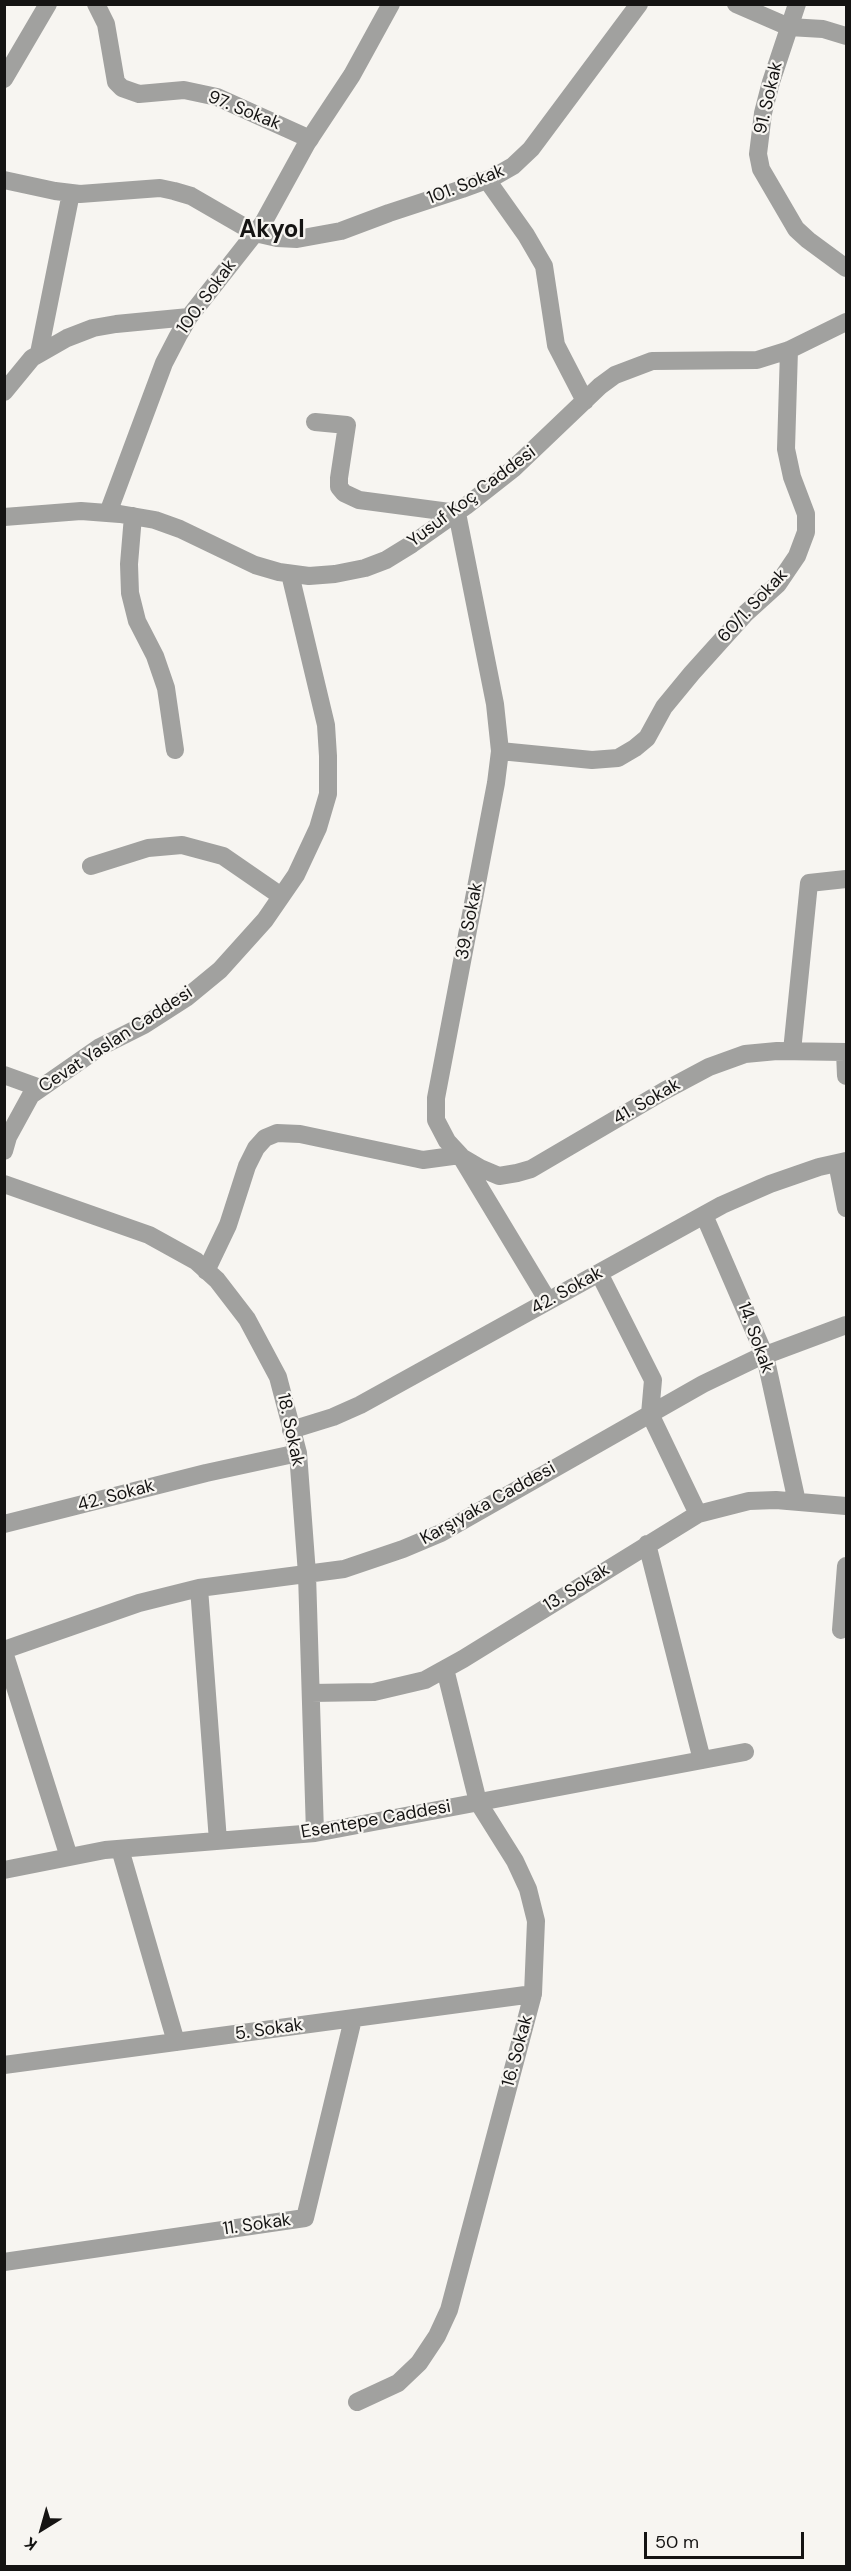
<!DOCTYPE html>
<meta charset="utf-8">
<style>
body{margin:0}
#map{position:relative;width:851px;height:2571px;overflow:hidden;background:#f7f5f1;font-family:"DM Sans",sans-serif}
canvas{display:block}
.frame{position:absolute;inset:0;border:6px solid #151413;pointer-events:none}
.north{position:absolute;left:12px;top:2499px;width:60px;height:60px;-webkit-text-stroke:4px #f7f5f1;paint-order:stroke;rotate:217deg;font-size:16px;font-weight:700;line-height:24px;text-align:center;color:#151413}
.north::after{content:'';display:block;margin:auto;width:21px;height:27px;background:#151413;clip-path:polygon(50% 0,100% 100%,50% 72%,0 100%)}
.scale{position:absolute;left:644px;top:2532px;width:160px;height:27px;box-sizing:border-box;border:3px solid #151413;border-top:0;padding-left:8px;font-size:18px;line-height:21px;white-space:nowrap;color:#151413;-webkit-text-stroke:4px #f7f5f1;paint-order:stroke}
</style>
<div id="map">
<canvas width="851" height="2571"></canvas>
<div class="frame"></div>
<div class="north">K</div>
<div class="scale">50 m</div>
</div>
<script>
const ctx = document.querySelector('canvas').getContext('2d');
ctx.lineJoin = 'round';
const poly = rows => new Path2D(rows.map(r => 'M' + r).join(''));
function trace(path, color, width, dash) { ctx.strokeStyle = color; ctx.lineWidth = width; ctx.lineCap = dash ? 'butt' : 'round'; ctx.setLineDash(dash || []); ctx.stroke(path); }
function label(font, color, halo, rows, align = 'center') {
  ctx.font = font + ' "DM Sans",sans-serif'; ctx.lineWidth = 4.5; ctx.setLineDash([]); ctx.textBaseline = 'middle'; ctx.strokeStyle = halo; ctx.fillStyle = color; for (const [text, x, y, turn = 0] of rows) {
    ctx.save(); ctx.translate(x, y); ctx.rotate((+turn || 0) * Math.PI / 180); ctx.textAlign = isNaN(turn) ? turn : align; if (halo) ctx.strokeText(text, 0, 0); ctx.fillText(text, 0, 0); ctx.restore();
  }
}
const minor = poly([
 [96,4,106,24,116,82,122,88,139,94,184,90,217,97,310,139],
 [736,4,789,27,823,29,846,36],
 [797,4,771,82,763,113,758,154,761,169,796,229,808,240,846,268],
 [4,79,48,4],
 [4,180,55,191,80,194,160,188,174,191,191,196,255,233,277,238,297,239,341,231,389,213,462,189,492,178,513,166,531,149,639,4],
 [487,180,526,235,544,266,556,345,585,401],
 [39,353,71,193],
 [4,392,32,358,67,338,93,328,116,324,189,317],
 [315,422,347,425,339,478,339,487,344,493,359,500,457,513,495,704,500,751,496,783,436,1098,436,1120,447,1141,460,1155,548,1301],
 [108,513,164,363,178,336,189,317,263,223,307,143,352,75,391,4],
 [133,516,129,564,130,593,137,621,155,656,166,688,175,750],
 [4,517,81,511,120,514,155,520,180,529,255,565,279,572,309,576,335,574,365,568,386,560,412,544,466,506,513,469,600,386,615,375,652,361,757,360,789,350,846,322],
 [500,751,592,760,618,758,635,748,647,738,664,707,692,673,746,613,778,584,797,556,806,532,806,514,792,477,786,449,789,350],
 [91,866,148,848,182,845,223,856,281,896],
 [792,1051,809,883,846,879],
 [845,1052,846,1076],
 [4,1075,40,1088],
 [4,1151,8,1137,31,1095,100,1047,144,1025,186,998,220,970,265,920,296,875,318,828,328,794,328,756,326,725,290,574],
 [463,1158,480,1168,499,1176,517,1173,531,1169,664,1091,709,1067,745,1054,777,1051,846,1052],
 [837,1163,846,1208],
 [4,1184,149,1235,196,1261,217,1280,247,1319,278,1377,298,1453,307,1574,315,1833],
 [704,1215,765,1356,797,1502],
 [206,1271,228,1225,247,1166,256,1148,265,1138,277,1133,300,1134,423,1160,460,1155],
 [599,1273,653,1380,650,1414,698,1514],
 [291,1430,333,1417,360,1405,722,1205,770,1184,819,1167,846,1161],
 [4,1524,206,1473,298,1453],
 [647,1544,702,1760],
 [199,1588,218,1841],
 [841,1630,846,1566],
 [4,1650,139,1603,199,1588,344,1569,403,1549,441,1533,703,1384,755,1359,846,1325],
 [4,1652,69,1857],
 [311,1693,374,1692,425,1680,463,1659,698,1514,749,1501,776,1500,846,1506],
 [120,1849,176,2042],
 [4,1870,105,1850,315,1833,745,1752],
 [4,2065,533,1994],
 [4,2262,305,2218,353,2019],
 [357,2402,398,2383,419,2363,437,2336,449,2310,533,1994,536,1921,528,1889,515,1861,478,1802,445,1669]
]);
const streetNames = [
 ["91. Sokak",769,98,-77],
 ["97. Sokak",244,111,22],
 ["101. Sokak",466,185,-21],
 ["100. Sokak",207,297,-54],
 ["Yusuf Koç Caddesi",472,497,-37],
 ["60/1. Sokak",753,606,-47],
 ["39. Sokak",470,921,-79],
 ["Cevat Yaslan Caddesi",116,1040,-33],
 ["41. Sokak",647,1102,-30],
 ["42. Sokak",567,1291,-29],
 ["14. Sokak",755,1338,70],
 ["18. Sokak",290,1430,78],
 ["42. Sokak",116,1496,-15],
 ["Karşıyaka Caddesi",488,1504,-29],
 ["13. Sokak",577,1588,-32],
 ["Esentepe Caddesi",376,1820,-10],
 ["5. Sokak",269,2030,-8],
 ["16. Sokak",518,2051,-75],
 ["11. Sokak",257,2225,-8]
];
const districtNames = [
 ["Akyol",272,231]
];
trace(minor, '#a1a19f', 18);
label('18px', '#151413', '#f7f5f1', streetNames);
label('bold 24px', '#151413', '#f7f5f1', districtNames);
</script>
